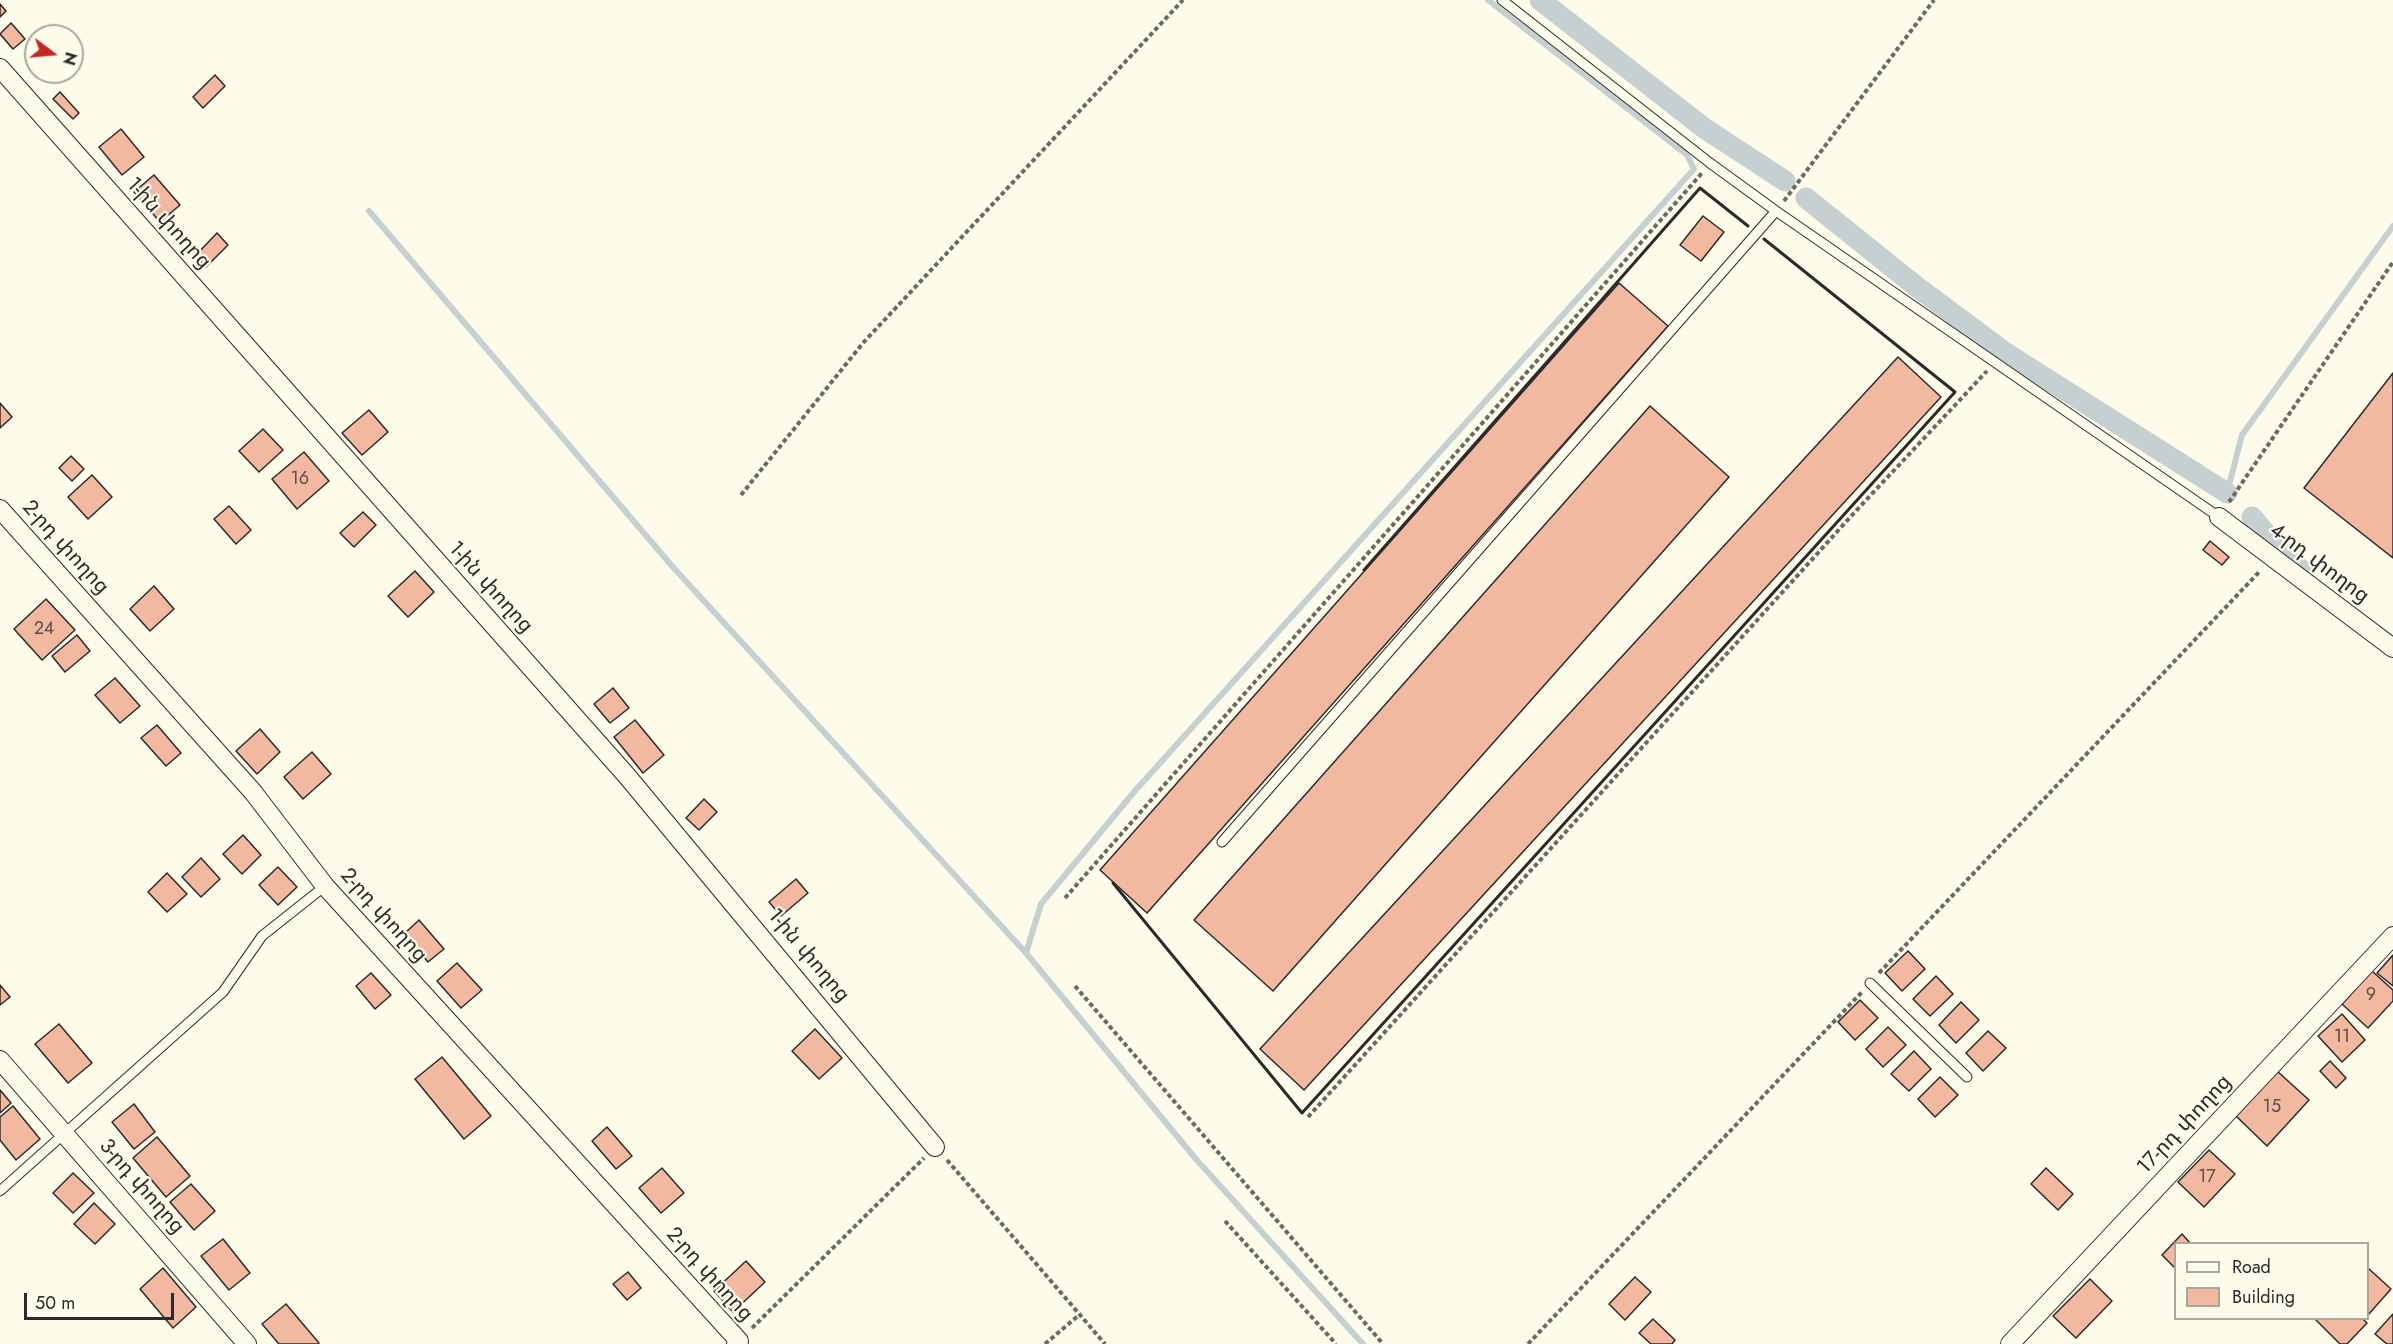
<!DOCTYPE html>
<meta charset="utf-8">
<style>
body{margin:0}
#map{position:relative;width:2393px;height:1344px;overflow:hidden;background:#fdfbea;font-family:Jost,sans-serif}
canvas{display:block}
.legend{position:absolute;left:2174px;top:1242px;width:195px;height:78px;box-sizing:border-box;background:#fdfbea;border:2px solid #a9a89e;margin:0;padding:8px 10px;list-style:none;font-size:18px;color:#2b2b2b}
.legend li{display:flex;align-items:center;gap:12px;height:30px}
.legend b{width:30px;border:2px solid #a9a89e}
.north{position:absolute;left:24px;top:24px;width:60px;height:60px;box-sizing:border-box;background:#fdfbea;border:2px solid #a9a89e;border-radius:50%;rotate:106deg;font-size:16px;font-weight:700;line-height:24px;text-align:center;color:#2b2b2b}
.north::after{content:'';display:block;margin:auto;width:21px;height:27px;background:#c62828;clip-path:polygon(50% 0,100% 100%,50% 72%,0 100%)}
.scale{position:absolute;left:24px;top:1293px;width:150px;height:27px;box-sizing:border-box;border:3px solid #2b2b2b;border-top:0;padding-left:8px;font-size:18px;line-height:21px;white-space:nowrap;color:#2b2b2b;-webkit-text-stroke:4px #fdfbea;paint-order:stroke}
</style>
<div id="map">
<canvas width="2393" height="1344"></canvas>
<ul class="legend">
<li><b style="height:8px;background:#fdfbea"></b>Road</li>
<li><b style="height:16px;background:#f2b8a0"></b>Building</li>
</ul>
<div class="north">N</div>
<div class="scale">50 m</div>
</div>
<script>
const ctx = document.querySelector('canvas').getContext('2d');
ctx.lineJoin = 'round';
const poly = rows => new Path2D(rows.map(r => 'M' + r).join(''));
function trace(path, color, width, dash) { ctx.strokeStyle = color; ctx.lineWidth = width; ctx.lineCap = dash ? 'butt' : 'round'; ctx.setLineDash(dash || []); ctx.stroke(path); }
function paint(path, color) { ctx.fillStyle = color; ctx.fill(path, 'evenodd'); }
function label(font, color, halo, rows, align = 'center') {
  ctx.font = font + ' Jost,"Noto Sans Armenian",sans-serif'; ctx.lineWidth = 4.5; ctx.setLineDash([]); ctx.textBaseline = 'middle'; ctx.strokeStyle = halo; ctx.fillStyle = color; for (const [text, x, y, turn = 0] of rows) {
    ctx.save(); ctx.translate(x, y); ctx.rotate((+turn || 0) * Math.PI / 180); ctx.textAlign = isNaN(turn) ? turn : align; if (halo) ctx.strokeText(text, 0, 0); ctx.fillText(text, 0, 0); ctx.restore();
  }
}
const stream = poly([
 [369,211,672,566,1026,953,1195,1158,1363,1344],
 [2227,493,2242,435,2393,226],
 [1026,953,1041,904,1134,792,1694,169,1687,155,1488,0]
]);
const canal = poly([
 [1540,0,1704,128,1785,181],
 [1806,198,1917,287,2003,351,2227,493],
 [2252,517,2287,559,2304,572]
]);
const building = poly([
 [0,4,6,11,0,17,0,4],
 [11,23,25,39,13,49,0,34,11,23],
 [47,72,67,72,57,82,47,72],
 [215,75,225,86,203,108,193,97,215,75],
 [60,92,79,113,73,119,53,99,60,92],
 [121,129,144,157,122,175,99,147,121,129],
 [154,175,180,205,160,222,134,192,154,175],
 [1703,216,1724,232,1701,261,1680,245,1703,216],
 [217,233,228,245,206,267,195,256,217,233],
 [1619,283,1668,326,1147,913,1100,870,1619,283],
 [1898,357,1941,397,1304,1090,1260,1049,1898,357],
 [2393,373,2393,558,2304,488,2393,373],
 [0,403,12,417,0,428,0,403],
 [1650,406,1729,477,1273,991,1194,920,1650,406],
 [369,410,388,432,362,455,342,433,369,410],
 [263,429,283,450,259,472,239,451,263,429],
 [304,452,329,481,297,509,272,479,304,452],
 [71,456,84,469,72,481,59,468,71,456],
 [92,475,112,497,88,519,68,497,92,475],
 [229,506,251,530,236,544,214,519,229,506],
 [363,512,376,525,354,547,340,533,363,512],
 [2210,541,2229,557,2222,565,2203,550,2210,541],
 [415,571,434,592,408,617,388,596,415,571],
 [154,586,174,609,150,631,130,609,154,586],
 [46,599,75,630,42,660,14,629,46,599],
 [77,635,90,651,65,672,52,656,77,635],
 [115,678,140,706,120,723,95,695,115,678],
 [613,688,629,708,610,723,594,704,613,688],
 [635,720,664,755,643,773,614,737,635,720],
 [157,725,181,753,166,766,141,738,157,725],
 [260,729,280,752,257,774,236,751,260,729],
 [312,752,331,774,303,799,284,777,312,752],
 [704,799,717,812,699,830,686,818,704,799],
 [243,835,261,855,242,874,223,854,243,835],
 [201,858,220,879,201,897,182,877,201,858],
 [278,867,297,887,278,905,259,885,278,867],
 [167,873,187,894,167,912,148,892,167,873],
 [796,879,808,893,781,916,769,902,796,879],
 [419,920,444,949,428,962,404,934,419,920],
 [1908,951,1925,969,1902,991,1885,973,1908,951],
 [2393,955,2393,986,2377,973,2393,955],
 [457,963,482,990,461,1008,437,981,457,963],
 [2372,971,2393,990,2393,1001,2368,1028,2342,1004,2372,971],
 [371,973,391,995,375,1009,356,986,371,973],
 [1936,976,1953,994,1930,1016,1913,999,1936,976],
 [0,985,10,997,0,1005,0,985],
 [1860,1000,1878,1018,1855,1040,1838,1022,1860,1000],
 [1961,1002,1979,1020,1956,1043,1939,1025,1961,1002],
 [2342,1014,2365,1040,2342,1062,2318,1036,2342,1014],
 [59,1024,92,1063,68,1083,35,1044,59,1024],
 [1888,1027,1906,1045,1883,1067,1866,1049,1888,1027],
 [815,1029,842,1058,819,1079,792,1051,815,1029],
 [1988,1031,2006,1048,1983,1071,1966,1053,1988,1031],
 [1914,1051,1931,1069,1909,1091,1891,1074,1914,1051],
 [442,1057,491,1116,464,1139,415,1079,442,1057],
 [2330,1061,2346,1078,2336,1088,2320,1071,2330,1061],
 [2277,1071,2309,1100,2267,1146,2236,1116,2277,1071],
 [1940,1077,1958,1095,1935,1117,1918,1099,1940,1077],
 [0,1090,11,1103,0,1113,0,1090],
 [134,1104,155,1132,134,1149,112,1122,134,1104],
 [13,1106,40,1139,16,1160,0,1140,0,1117,13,1106],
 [607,1127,632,1156,616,1169,592,1141,607,1127],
 [157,1137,190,1176,166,1197,133,1158,157,1137],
 [2209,1150,2235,1174,2204,1207,2178,1182,2209,1150],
 [662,1168,684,1193,661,1213,639,1188,662,1168],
 [2046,1168,2073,1194,2058,1210,2031,1184,2046,1168],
 [73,1173,94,1193,73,1213,53,1193,73,1173],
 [191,1184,215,1211,194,1230,170,1202,191,1184],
 [94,1203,115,1224,95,1244,74,1224,94,1203],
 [2182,1234,2191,1244,2176,1244,2176,1269,2162,1255,2182,1234],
 [223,1239,250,1273,229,1290,201,1256,223,1239],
 [746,1261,765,1282,733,1312,714,1291,746,1261],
 [163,1268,196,1307,173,1328,140,1289,163,1268],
 [2368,1268,2391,1289,2368,1315,2368,1268],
 [628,1272,641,1288,627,1300,613,1284,628,1272],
 [1635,1277,1651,1292,1625,1320,1609,1304,1635,1277],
 [2090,1279,2112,1301,2076,1338,2053,1316,2090,1279],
 [286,1304,319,1343,318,1344,279,1344,262,1324,286,1304],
 [2393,1314,2393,1344,2387,1344,2375,1334,2393,1314],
 [2314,1318,2362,1318,2367,1323,2347,1344,2340,1344,2314,1318],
 [1653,1319,1675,1340,1672,1344,1651,1344,1639,1333,1653,1319]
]);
const path = poly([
 [1784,201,1934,0],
 [741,495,863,343,1183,0],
 [2229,502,2393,262],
 [1065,898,1702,173],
 [1879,973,2260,571],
 [1075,986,1383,1344],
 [1308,1117,1854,513,1987,371],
 [947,1160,1105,1344],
 [1225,1221,1336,1344],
 [752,1328,924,1158],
 [1045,1344,1079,1315],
 [1528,1344,1862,992]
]);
const service = poly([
 [1502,0,1710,163,1776,211,2219,517],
 [1222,842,1776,211],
 [1870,983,1967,1077],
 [0,1191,223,992,262,936,325,886]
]);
const minor = poly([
 [0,68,627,776,935,1147],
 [0,509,253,792,325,886,739,1341,736,1344],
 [2219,517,2393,648],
 [0,1060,247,1344],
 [2010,1344,2393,936]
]);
const wall = poly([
 [1364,570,1700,188,1748,226],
 [1113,883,1302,1113,1955,392,1764,239]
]);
const numberNames = [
 ["16",300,480],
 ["24",44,630],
 ["9",2371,996],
 ["11",2342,1038],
 ["15",2272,1108],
 ["17",2207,1178]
];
const streetNames = [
 ["1-ին փողոց",168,224,48],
 ["2-րդ փողոց",65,548,48],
 ["4-րդ փողոց",2319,564,37],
 ["1-ին փողոց",490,588,48],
 ["2-րդ փողոց",383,916,48],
 ["1-ին փողոց",808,956,50],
 ["17-րդ փողոց",2185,1125,-47],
 ["3-րդ փողոց",141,1187,49],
 ["2-րդ փողոց",709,1275,48]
];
trace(stream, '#c7d0d0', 6);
trace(canal, '#c7d0d0', 21);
paint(building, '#f2b8a0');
trace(building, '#2b2b2b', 1.5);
trace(service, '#2b2b2b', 11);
trace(minor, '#2b2b2b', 20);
trace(path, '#6a6964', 4, [4.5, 3]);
trace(service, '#fdfbea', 9);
trace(minor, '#fdfbea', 18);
trace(wall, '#2b2b2b', 3);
label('18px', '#5d4e48', null, numberNames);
label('21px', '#2b2b2b', '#fdfbea', streetNames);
</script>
